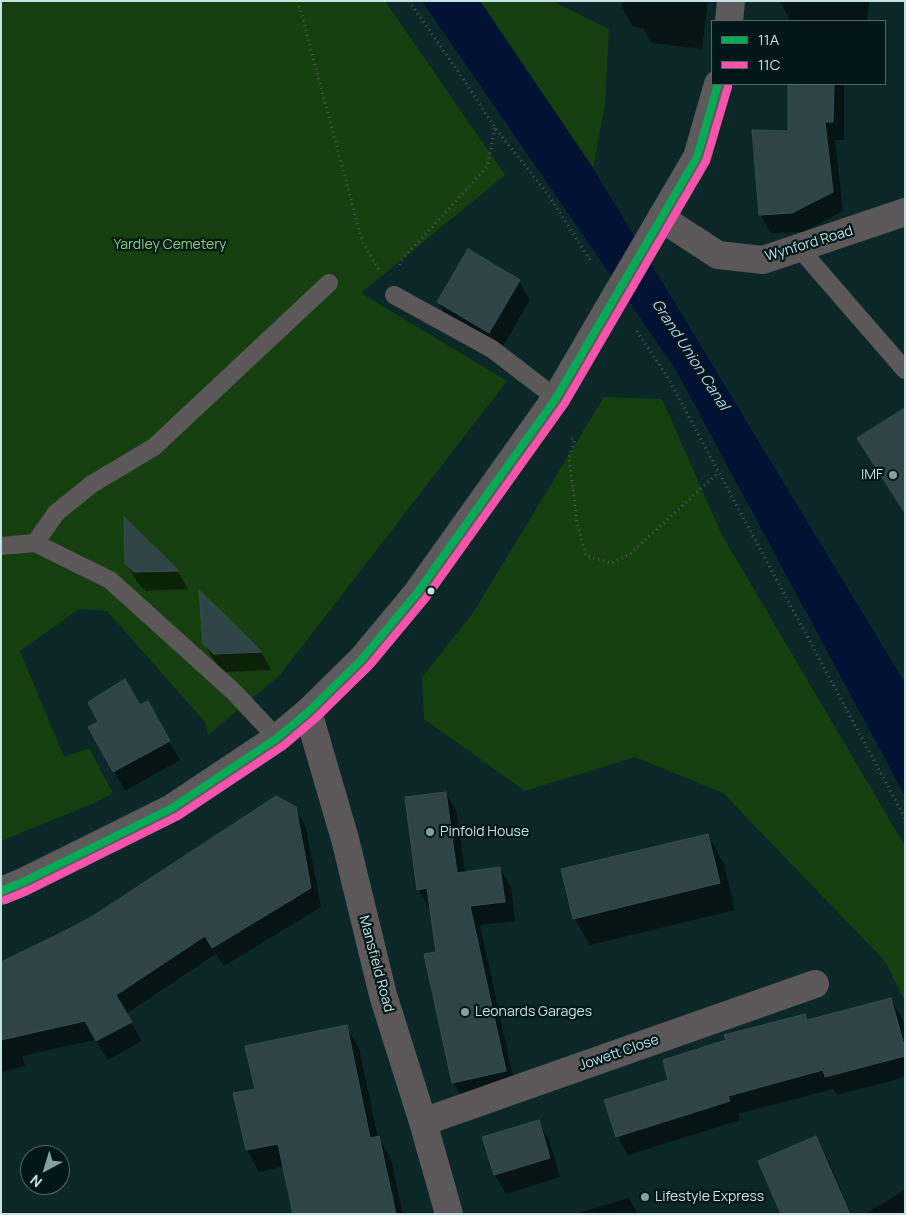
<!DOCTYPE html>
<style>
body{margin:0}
#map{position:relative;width:906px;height:1215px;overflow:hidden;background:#0c2728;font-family:Manrope,sans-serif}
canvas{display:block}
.frame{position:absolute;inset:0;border:2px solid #c5e2e4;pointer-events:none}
.legend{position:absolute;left:711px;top:20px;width:175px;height:65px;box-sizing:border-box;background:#011718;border:1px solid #4f686a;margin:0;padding:6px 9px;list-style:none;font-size:15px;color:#c5e2e4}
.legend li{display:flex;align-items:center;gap:10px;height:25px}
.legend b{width:25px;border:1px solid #4f686a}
.north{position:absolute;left:20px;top:1145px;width:50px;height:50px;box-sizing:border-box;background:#011718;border:1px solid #4f686a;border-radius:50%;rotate:219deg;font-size:14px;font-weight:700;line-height:20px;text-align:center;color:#c5e2e4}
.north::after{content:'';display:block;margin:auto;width:18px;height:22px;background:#84a1a2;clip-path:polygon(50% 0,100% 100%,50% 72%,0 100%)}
</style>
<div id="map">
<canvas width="906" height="1215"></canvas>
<div class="frame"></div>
<ul class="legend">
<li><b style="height:6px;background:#06aa56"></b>11A</li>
<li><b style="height:6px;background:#f653ac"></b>11C</li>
</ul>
<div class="north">N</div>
</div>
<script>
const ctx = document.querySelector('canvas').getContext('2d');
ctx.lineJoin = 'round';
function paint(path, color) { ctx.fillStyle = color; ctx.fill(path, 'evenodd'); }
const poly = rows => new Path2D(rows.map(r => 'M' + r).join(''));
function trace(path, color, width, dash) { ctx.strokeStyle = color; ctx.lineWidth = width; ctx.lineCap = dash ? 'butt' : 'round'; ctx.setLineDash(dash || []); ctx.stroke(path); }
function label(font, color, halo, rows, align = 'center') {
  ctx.font = font + ' Manrope,sans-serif'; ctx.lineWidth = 4.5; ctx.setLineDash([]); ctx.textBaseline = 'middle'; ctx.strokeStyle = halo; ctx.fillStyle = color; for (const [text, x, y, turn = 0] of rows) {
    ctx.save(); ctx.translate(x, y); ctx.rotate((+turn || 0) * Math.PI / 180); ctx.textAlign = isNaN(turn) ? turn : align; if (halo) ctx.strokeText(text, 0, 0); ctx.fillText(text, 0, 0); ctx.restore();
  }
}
const green = poly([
 [1,1,385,1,505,175,361,293,507,381,280,675,208,735,205,722,107,611,79,609,20,651,64,757,89,748,113,793,92,804,1,841],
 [480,1,552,1,609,29,605,104,593,168],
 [604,397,662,399,722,535,905,846,905,1002,885,961,723,793,635,757,525,791,424,719,422,677,473,613]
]);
const water = poly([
 [422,1,480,1,593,168,905,683,905,796,676,370]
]);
const shadow = poly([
 [623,1,708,1,702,49,651,43,643,28,633,27,622,8],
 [780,1,869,1,867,21,789,21,789,18],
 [789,84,844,84,844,140,835,140,843,211,803,232,771,233,760,214,789,132],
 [519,281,530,300,500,351,449,321,438,302],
 [125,520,178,571,188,589,146,591,137,582,126,562],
 [200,593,261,652,271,670,226,672,216,663,204,644],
 [147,703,180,760,125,791,90,727],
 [446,793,457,812,465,873,500,868,511,887,515,921,480,925,516,1090,464,1101,453,1082,431,908,429,908,418,889],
 [295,808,306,828,321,907,224,966,216,954,126,1014,142,1041,108,1060,95,1040,22,1056,25,1066,1,1073,1,963,62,934],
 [708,835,723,862,735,910,590,945,574,918],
 [891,999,902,1018,905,1030,905,1077,837,1095,833,1089,738,1114,740,1120,628,1155,617,1136,669,1081,805,1015,808,1021],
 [346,1026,359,1048,378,1138,379,1138,391,1159,403,1214,294,1214,284,1166,259,1172,247,1150,235,1094,256,1090],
 [538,1122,549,1140,560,1177,506,1194,495,1175,484,1138],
 [816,1138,827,1157,851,1214,782,1214],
 [905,1190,905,1214,865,1214],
 [629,1198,638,1214,575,1214]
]);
const building = poly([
 [788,84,834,84,833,122,825,122,833,192,792,213,759,215,752,130,788,131,788,84],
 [468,249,520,280,489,333,437,302,468,249],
 [905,408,905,513,857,438,905,408],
 [124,517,179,571,134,572,125,563,124,517],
 [199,590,262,652,214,654,203,644,199,590],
 [125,679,140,705,148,701,170,741,113,772,88,727,98,722,88,702,125,679],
 [446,792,457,873,500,867,505,902,470,906,506,1071,452,1083,424,954,436,952,427,888,417,890,405,797,446,792],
 [276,796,296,807,311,888,212,948,205,936,116,995,132,1022,96,1041,85,1021,1,1040,1,962,61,933,93,916,276,796],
 [708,834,720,883,573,919,561,869,708,834],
 [891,998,905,1049,905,1056,825,1077,823,1070,728,1096,730,1101,616,1137,604,1100,668,1080,663,1060,726,1040,724,1035,805,1014,807,1020,891,998],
 [347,1025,370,1138,379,1136,396,1214,293,1214,278,1144,246,1150,233,1093,255,1089,245,1046,347,1025],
 [539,1120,550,1158,494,1175,482,1137,539,1120],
 [816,1136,850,1214,781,1214,758,1161,816,1136]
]);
const path = poly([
 [298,1,362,241,379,270],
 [409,1,464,80,495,128,547,193,592,263],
 [400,265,401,261,487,167,495,128],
 [637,331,668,378,905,818],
 [572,438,575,440,569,457,577,522,586,556,612,563,631,553,718,473]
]);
const service = poly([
 [800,249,905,370],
 [394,295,492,349,556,398],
 [35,543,56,513,92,484,154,447,329,283],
 [1,546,35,543,110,580,234,692,277,738]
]);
const minor = poly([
 [661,218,718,255,763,260,905,212],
 [308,712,345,839,383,995,423,1122,449,1214],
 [423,1122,815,984]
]);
const secondary = poly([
 [729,21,731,1],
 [1,891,23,882,172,808,277,738,308,712,362,659,417,593,556,398,697,157,718,84]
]);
const bus1 = poly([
 [1,891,23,882,172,808,277,738,308,712,362,659,417,593,556,398,697,157,718,84]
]);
const bus2 = poly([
 [5,900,27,891,178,816,283,746,315,719,370,665,425,599,565,403,706,161,728,87]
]);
const markers = [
 [893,475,5,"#84a1a2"],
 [431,591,4.5,"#c5e2e4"],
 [430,832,5,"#84a1a2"],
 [465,1012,5,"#84a1a2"],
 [645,1197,5,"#84a1a2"]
];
const streetNames = [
 ["Wynford Road",809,244,-17],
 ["Mansfield Road",376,964,75],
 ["Jowett Close",619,1053,-19]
];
const parkNames = [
 ["Yardley Cemetery",170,245]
];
const poiNames = [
 ["IMF",883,475,"right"],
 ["Pinfold House",440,832],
 ["Leonards Garages",475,1012],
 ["Lifestyle Express",655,1197]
];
const waterNames = [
 ["Grand Union Canal",690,355,57]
];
paint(green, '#163f0f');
paint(water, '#011235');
paint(shadow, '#0007');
paint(building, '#2f4446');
trace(building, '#364e51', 1);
trace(path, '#555a5b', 3, [1, 4]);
trace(service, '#5c5859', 18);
trace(minor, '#5c5859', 28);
trace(secondary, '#5c5a5b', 28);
trace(bus1, '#06aa56', 8);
trace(bus2, '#f653ac', 8);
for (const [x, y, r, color] of markers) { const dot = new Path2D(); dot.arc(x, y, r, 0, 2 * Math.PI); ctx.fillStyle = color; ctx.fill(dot); trace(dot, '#011718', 2); }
label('14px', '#c5e2e4', '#011718', streetNames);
label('14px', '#83d66e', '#011718', parkNames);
label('14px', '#c5e2e4', '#011718', poiNames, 'left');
label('italic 15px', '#b5cff8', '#011718', waterNames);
</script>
